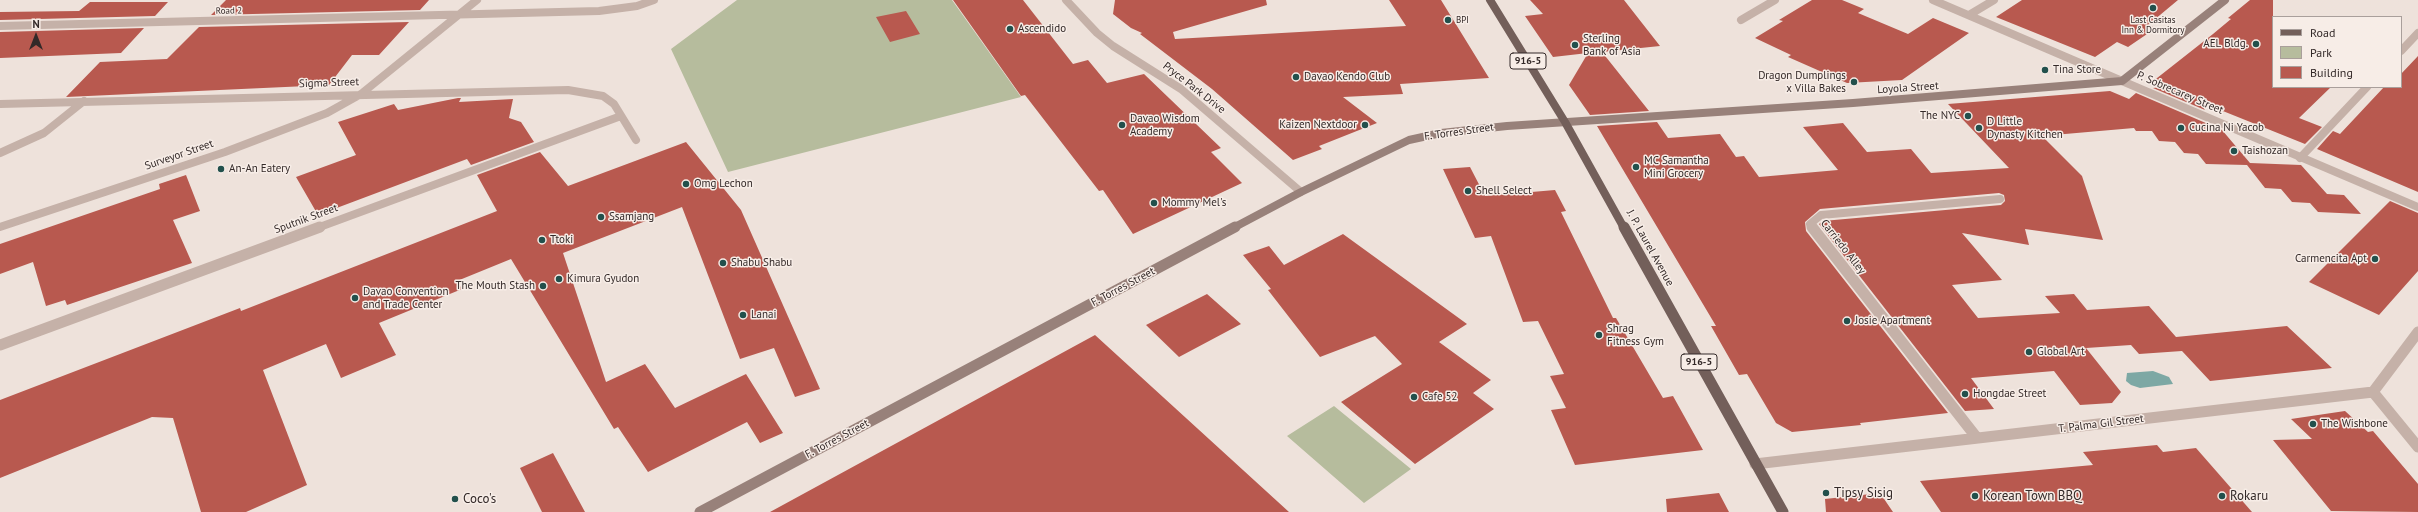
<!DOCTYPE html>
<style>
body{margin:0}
#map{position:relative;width:2418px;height:512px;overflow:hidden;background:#eee2db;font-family:"PT Sans",sans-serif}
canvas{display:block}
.legend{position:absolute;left:2272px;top:16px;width:130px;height:72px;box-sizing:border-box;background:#f7ede7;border:1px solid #a99f9b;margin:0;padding:5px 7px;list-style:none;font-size:12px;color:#332928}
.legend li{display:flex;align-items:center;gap:8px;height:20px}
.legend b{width:20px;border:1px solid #a99f9b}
.north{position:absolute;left:16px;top:16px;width:40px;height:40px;-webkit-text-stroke:3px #f7ede7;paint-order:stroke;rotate:0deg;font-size:11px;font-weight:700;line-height:16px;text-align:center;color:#332928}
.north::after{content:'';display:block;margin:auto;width:14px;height:18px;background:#332928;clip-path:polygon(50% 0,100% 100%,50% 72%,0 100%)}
</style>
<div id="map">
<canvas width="2418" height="512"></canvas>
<ul class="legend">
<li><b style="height:5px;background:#735f5a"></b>Road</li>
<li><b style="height:11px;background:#b6bc9d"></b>Park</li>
<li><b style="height:11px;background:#b8594f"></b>Building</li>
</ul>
<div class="north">N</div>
</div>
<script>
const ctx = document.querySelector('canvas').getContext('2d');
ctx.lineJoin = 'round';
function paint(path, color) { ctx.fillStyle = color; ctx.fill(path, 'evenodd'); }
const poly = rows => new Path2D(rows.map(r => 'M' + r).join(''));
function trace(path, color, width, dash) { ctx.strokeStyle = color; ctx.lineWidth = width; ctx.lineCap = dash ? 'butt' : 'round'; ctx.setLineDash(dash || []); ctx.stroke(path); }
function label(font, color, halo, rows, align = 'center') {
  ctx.font = font + ' "PT Sans",sans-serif'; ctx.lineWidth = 3; ctx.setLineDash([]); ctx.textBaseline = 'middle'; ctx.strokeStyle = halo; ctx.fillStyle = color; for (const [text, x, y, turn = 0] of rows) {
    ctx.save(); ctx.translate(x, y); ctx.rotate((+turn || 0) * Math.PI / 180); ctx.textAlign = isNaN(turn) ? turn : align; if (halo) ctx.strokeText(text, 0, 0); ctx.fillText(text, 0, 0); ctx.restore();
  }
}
const green = poly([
 [737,0,952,0,1021,97,728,172,671,49],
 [1334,406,1411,469,1364,503,1287,436]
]);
const water = poly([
 [2153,371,2169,377,2173,384,2140,388,2131,385,2126,381,2127,373]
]);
const building = poly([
 [226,0,429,0,420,10,211,15],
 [953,0,1023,0,1073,64,1088,60,1107,83,1144,74,1221,148,1211,152,1242,183,1133,234,1103,190,1099,191,1025,95,1021,96],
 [1115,0,1266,0,1267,5,1173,32,1175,39,1406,26,1389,0,1441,0,1489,78,1400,84,1403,94,1343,97,1377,123,1319,146,1322,149,1293,160,1212,89,1140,34,1142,33,1131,28,1113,14],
 [1530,0,1624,0,1660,46,1602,52,1649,111,1590,115,1569,85,1588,53,1553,57,1525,16,1543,14],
 [1812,0,1842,0,1864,9,1858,13,1908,34,1933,18,1969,33,1902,80,1847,83,1788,57,1791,55,1755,38,1783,21,1779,20],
 [2022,0,2178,0,2148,25,2153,27,2148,31,2150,32,2128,47,2117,42,2095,57,1996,17],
 [2250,0,2273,0,2273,87,2331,87,2299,118,2322,127,2305,144,2198,101,2205,110,2153,88,2165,87,2152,82,2213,34,2231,19,2228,18],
 [90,2,168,2,155,16,0,20,0,12,79,11],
 [906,11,920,34,890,42,876,17],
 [409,22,379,55,352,55,329,85,66,97,100,62,167,59,199,27],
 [144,28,121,53,0,58,0,32],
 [2418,56,2418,192,2317,149,2333,131,2340,134,2384,87,2401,87,2401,74],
 [2110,91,2129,99,2136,93,2222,130,2250,163,2301,165,2327,194,2344,195,2361,214,2318,212,2310,203,2292,202,2281,189,2265,188,2247,165,2206,164,2198,154,2184,153,2175,142,2159,141,2152,131,2136,131,2134,128,2042,136,2082,176,2103,240,2025,229,2029,245,1962,233,2002,280,1952,285,1978,318,2060,313,2045,296,2074,294,2087,310,2149,306,2176,337,2287,326,2332,368,2210,381,2182,351,2139,354,2131,345,2086,348,2121,392,2112,403,2080,405,2054,371,1971,378,1994,409,1965,411,1819,224,1823,221,2001,205,2005,201,2004,195,1999,193,1820,209,1805,222,1806,231,1948,413,1860,423,1861,425,1792,432,1776,423,1747,374,1739,375,1711,326,1716,326,1597,126,1657,122,1668,138,1720,134,1736,157,1744,156,1759,177,1838,170,1803,127,1843,123,1867,152,1911,149,1931,173,2009,168,1948,104],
 [458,98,461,98,459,102,513,99,509,118,521,122,534,142,471,165,467,159,318,215,296,177,356,155,338,122,394,104,398,110],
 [686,142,741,210,820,389,795,397,774,348,740,359,682,207,563,253,606,382,645,364,675,408,746,374,783,433,760,443,747,422,648,472,618,427,614,429,511,259,457,281,462,289,379,323,396,355,341,378,326,344,263,370,307,485,246,512,201,512,173,418,152,417,0,478,0,400,240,308,241,311,497,211,477,175,540,152,568,186],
 [1470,167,1485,196,1555,190,1566,211,1561,212,1613,318,1616,318,1663,398,1673,396,1703,450,1575,465,1551,410,1566,408,1550,376,1564,374,1538,321,1523,322,1491,236,1475,238,1443,169],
 [186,175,200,211,173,220,192,263,67,305,65,300,46,306,33,262,0,274,0,244,160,189,159,184],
 [2390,201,2418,213,2418,271,2379,315,2309,282],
 [1343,234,1467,324,1439,342,1491,380,1473,393,1494,409,1415,464,1341,402,1402,364,1375,336,1320,357,1268,290,1271,289,1243,255,1269,246,1284,265],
 [1207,294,1241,324,1179,357,1146,325],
 [1095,335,1289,512,770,512],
 [2345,411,2368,432,2373,431,2418,484,2418,512,2331,511,2273,440,2312,439,2291,419],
 [2157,445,2163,452,2196,448,2252,512,1941,512,1920,481,2093,465,2083,452],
 [553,453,585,512,542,512,520,468],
 [1719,493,1729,512,1667,512,1666,499],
 [1880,493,1893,512,1826,512,1825,499]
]);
const minorFar1 = poly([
 [1066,0,1097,33,1113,46,1181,89,1301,192],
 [1933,0,2122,81],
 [1969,15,1994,0],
 [1741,20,1775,0],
 [0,26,599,11,637,6,654,0],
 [2401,51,2418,33],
 [0,104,568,90,603,96,614,104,636,140],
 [0,153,44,133,84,101],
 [2300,158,2367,87],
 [0,227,225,152,327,113,361,94,477,0],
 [317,228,621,116],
 [1813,228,1810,224,1821,215,2000,199]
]);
const minor = poly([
 [1812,227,1977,438],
 [0,345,320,227],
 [2373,392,2418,447],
 [1755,464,2373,392,2418,332]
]);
const tertiary = poly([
 [2122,81,2418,207]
]);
const secondaryFar1 = poly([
 [1233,228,1301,192,1409,140,1441,133,1507,126,1853,103,2122,81,2225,0]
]);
const secondary = poly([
 [700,512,1235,227]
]);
const primaryFar1 = poly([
 [1490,0,1565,122,1624,228]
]);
const primary = poly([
 [1624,227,1783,512]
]);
const markers = [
 [2153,8,4,"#22504c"],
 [1448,20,4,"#22504c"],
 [1010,29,4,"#22504c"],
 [2256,44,4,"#22504c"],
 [1575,45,4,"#22504c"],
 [2045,70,4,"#22504c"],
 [1296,77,4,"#22504c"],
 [1854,82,4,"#22504c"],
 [1968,116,4,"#22504c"],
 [1122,125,4,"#22504c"],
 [1365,125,4,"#22504c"],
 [1979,128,4,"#22504c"],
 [2181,128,4,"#22504c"],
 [2234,151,4,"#22504c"],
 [1636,167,4,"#22504c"],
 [221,169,4,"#22504c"],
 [686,184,4,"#22504c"],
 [1468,191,4,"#22504c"],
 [1154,203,4,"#22504c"],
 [601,217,4,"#22504c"],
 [542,240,4,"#22504c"],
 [2375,259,4,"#22504c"],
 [723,263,4,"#22504c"],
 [559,279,4,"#22504c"],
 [543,286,4,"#22504c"],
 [355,298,4,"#22504c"],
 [743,315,4,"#22504c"],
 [1847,321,4,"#22504c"],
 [1599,335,4,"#22504c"],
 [2029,352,4,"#22504c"],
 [1965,394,4,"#22504c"],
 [1414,397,4,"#22504c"],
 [2313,424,4,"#22504c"],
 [1826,493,4,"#22504c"],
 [1975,496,4,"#22504c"],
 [2222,496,4,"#22504c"],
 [455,499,4,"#22504c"]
];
const farStreetnames = [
 ["Road 2",229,11,-1]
];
const farPoinames = [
 ["BPI",1456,20],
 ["Last Casitas",2153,20,"center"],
 ["Inn & Dormitory",2153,30,"center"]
];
const shields = [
 [1528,61,36],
 [1699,362,36]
];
const shieldNames = [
 ["916-5",1528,61],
 ["916-5",1699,362]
];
const poiNames = [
 ["Ascendido",1018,29],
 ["Sterling",1583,39],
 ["Bank of Asia",1583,52],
 ["AEL Bldg.",2248,44,"right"],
 ["Tina Store",2053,70],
 ["Dragon Dumplings",1846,76,"right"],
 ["x Villa Bakes",1846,89,"right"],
 ["Davao Kendo Club",1304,77],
 ["The NYC",1960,116,"right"],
 ["Davao Wisdom",1130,119],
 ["Academy",1130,132],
 ["D Little",1987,122],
 ["Dynasty Kitchen",1987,135],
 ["Kaizen Nextdoor",1357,125,"right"],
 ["Cucina Ni Yacob",2189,128],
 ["Taishozan",2242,151],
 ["MC Samantha",1644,161],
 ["Mini Grocery",1644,174],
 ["An-An Eatery",229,169],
 ["Omg Lechon",694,184],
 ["Shell Select",1476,191],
 ["Mommy Mel's",1162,203],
 ["Ssamjang",609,217],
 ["Ttoki",550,240],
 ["Carmencita Apt",2367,259,"right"],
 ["Shabu Shabu",731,263],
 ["Kimura Gyudon",567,279],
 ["The Mouth Stash",535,286,"right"],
 ["Davao Convention",363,292],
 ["and Trade Center",363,305],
 ["Lanai",751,315],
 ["Josie Apartment",1855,321],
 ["Shrag",1607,329],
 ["Fitness Gym",1607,342],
 ["Global Art",2037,352],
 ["Hongdae Street",1973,394],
 ["Cafe 52",1422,397],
 ["The Wishbone",2321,424]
];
const streetNames = [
 ["Sigma Street",329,83,-2],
 ["Pryce Park Drive",1194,88,38],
 ["Loyola Street",1908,88,-4],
 ["P. Sobrecarey Street",2180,93,23],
 ["F. Torres Street",1459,132,-8],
 ["Surveyor Street",179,155,-19],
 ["Sputnik Street",306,219,-20],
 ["Carriedo Alley",1843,247,52],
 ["J. P. Laurel Avenue",1650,248,61],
 ["F. Torres Street",1123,287,-28],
 ["T. Palma Gil Street",2101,424,-7],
 ["F. Torres Street",837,439,-28]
];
const nearPoinames = [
 ["Tipsy Sisig",1834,493],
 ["Korean Town BBQ",1983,496],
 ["Rokaru",2230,496],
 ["Coco's",463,499]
];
paint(green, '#b6bc9d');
paint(water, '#7da8a4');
paint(building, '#b8594f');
trace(minorFar1, '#c5b1a8', 8);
trace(minor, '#c5b1a8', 11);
trace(tertiary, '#c5b1a8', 8);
trace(secondaryFar1, '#98817a', 8);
trace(secondary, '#98817a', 11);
trace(primaryFar1, '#735f5a', 8);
trace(primary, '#735f5a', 11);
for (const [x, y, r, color] of markers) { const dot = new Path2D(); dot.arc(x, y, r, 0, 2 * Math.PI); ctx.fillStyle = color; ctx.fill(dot); trace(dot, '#f7ede7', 1.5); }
label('9px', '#332928', '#f7ede7', farStreetnames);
label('9px', '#332928', '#f7ede7', farPoinames, 'left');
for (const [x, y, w] of shields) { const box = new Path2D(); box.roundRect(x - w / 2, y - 8, w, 16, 3); ctx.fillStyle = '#f7ede7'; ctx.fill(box); trace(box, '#332928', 1); }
label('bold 10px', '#332928', null, shieldNames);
label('11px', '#332928', '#f7ede7', poiNames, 'left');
label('11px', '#332928', '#f7ede7', streetNames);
label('13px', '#332928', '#f7ede7', nearPoinames, 'left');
</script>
